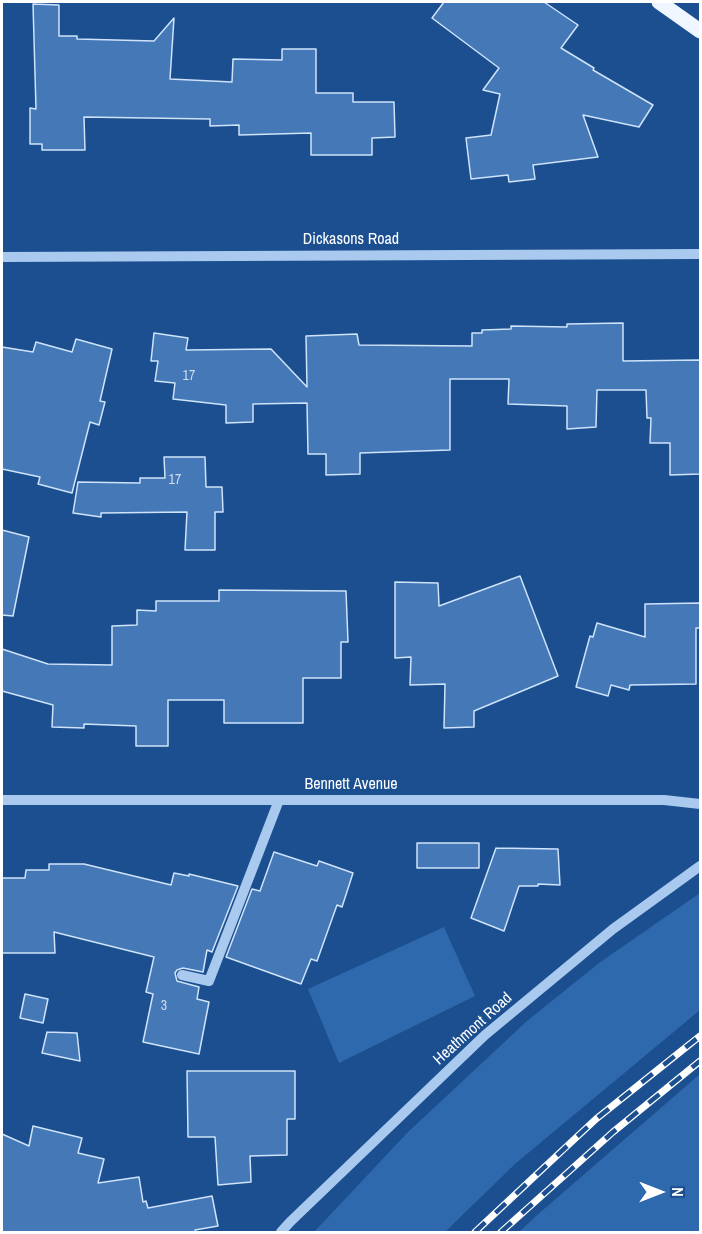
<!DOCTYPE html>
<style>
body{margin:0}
#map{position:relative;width:702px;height:1234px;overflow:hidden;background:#1b4f8f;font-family:"Archivo Narrow",sans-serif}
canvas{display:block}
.frame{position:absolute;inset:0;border:3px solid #fff;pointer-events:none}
.north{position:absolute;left:630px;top:1162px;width:60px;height:60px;-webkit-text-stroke:4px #1b4f8f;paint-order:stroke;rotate:90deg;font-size:16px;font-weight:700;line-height:24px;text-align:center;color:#fff}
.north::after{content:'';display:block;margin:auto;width:21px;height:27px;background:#fff;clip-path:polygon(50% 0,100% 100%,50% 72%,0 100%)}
</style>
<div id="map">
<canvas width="702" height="1234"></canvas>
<div class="frame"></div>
<div class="north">N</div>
</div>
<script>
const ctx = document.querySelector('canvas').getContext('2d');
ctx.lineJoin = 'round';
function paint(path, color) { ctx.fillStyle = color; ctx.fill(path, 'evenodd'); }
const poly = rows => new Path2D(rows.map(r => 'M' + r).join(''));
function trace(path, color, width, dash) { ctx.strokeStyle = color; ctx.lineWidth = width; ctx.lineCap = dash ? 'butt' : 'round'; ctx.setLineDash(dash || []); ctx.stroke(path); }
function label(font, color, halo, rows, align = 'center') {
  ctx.font = font + ' "Archivo Narrow",sans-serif'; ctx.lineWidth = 5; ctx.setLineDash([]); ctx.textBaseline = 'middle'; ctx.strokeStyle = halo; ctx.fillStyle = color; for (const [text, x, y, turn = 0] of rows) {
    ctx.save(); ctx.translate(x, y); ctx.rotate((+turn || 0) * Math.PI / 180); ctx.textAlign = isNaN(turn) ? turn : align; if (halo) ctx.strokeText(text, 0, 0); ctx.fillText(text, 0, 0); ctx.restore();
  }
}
const green = poly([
 [700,893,700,1010,515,1164,445,1232,314,1232,408,1132,527,1021,599,963],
 [444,927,475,996,339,1063,308,989],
 [700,1074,700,1232,519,1232,536,1216]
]);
const building = poly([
 [444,2,544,2,578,25,561,48,594,68,593,70,653,105,639,127,583,115,598,157,533,165,535,179,509,182,508,175,471,179,466,138,491,135,500,94,483,90,499,68,432,18,444,2],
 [33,4,59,5,59,36,77,36,77,39,154,41,174,18,170,79,232,82,233,59,282,60,282,49,316,49,316,93,353,93,353,102,394,102,395,137,372,138,372,155,311,155,311,133,239,135,239,125,210,126,210,119,84,117,85,150,42,150,42,144,30,144,30,108,36,109,33,4],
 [623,323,623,361,700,360,700,474,670,475,670,443,650,443,651,418,647,418,646,390,597,390,596,427,567,429,567,406,508,404,509,379,450,379,450,450,360,453,360,474,326,475,326,454,308,454,307,403,253,404,253,422,226,423,226,405,173,399,175,383,155,381,158,361,151,361,154,333,188,338,186,350,271,349,307,387,306,336,357,334,359,345,472,346,472,333,482,333,482,330,511,329,511,326,567,327,567,324,623,323],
 [76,339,112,349,100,401,105,402,99,425,90,422,72,493,38,484,40,477,2,469,2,347,33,352,36,342,72,352,76,339],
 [164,457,205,457,206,487,222,487,223,512,215,512,215,550,185,550,187,512,101,513,101,517,73,513,78,482,140,483,140,478,165,478,164,457],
 [2,530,29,537,13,616,2,615,2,530],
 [520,576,558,676,474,711,474,727,444,728,445,684,410,685,411,657,395,658,395,582,438,583,439,606,520,576],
 [219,590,346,591,348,642,341,642,341,678,303,678,303,723,224,723,224,700,168,700,168,746,136,746,136,726,84,724,84,728,52,727,53,705,2,691,2,649,48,664,112,665,112,626,137,625,137,610,156,611,156,601,219,601,219,590],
 [700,603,700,628,696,628,696,684,630,685,629,690,611,685,608,696,576,687,590,636,593,637,597,623,645,637,645,604,700,603],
 [417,843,479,843,479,868,417,868,417,843],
 [496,848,558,849,560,885,538,884,538,886,519,886,504,931,471,918,496,848],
 [274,852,317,866,319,861,353,873,342,907,337,905,317,961,311,959,301,984,226,957,252,889,260,891,274,852],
 [49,864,84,864,171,885,174,873,189,876,189,874,238,886,212,952,207,950,203,972,183,968,177,970,175,973,177,981,199,987,197,999,209,1002,199,1054,143,1042,153,994,146,992,154,957,54,932,55,953,2,953,2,878,25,878,26,870,49,870,49,864],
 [25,994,48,999,43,1023,20,1018,25,994],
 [47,1032,77,1033,80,1061,42,1053,47,1032],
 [187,1071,295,1071,295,1119,287,1119,287,1155,250,1156,251,1182,218,1185,215,1137,188,1137,187,1071],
 [33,1126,82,1138,78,1153,104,1159,98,1183,139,1177,143,1202,146,1201,148,1208,212,1196,218,1226,195,1230,196,1233,2,1233,2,1134,29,1146,33,1126]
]);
const minor = poly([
 [2,257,700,254],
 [2,800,664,800,700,804],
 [182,975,209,981,279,800],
 [281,1232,290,1222,485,1035,613,929,700,866]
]);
const major = poly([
 [659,2,700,31]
]);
const rail = poly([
 [475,1232,596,1119,700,1036],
 [501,1232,613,1132,700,1061]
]);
const numberNames = [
 ["17",189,376],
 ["17",175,480],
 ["3",164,1006]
];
const streetNames = [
 ["Dickasons Road",351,240],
 ["Bennett Avenue",351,785],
 ["Heathmont Road",473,1029,-42]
];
paint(green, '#2e69ad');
paint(building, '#4478b7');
trace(building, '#cfe3fa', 1.5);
trace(minor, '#a9c9ee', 10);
trace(major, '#f0f6ff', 15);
trace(rail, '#fff', 7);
trace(rail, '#1b4f8f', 4.5, [14]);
label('14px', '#d0dded', null, numberNames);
label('16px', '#fff', '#1b4f8f', streetNames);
</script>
